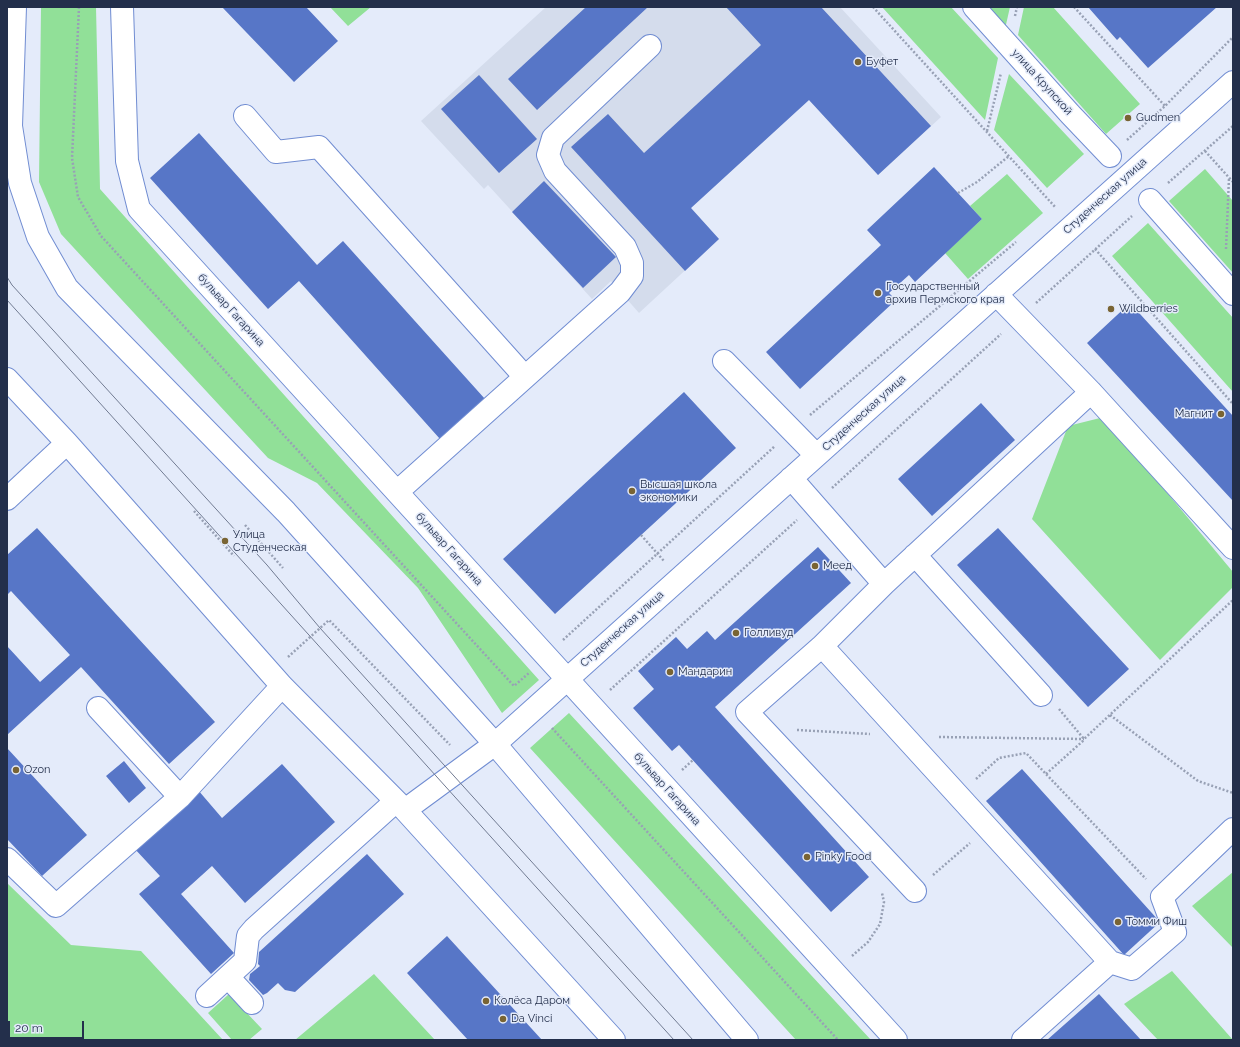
<!DOCTYPE html>
<meta charset="utf-8">
<style>
body{margin:0}
#map{position:relative;width:1240px;height:1047px;overflow:hidden;background:#e4ebfa;font-family:Raleway,sans-serif}
canvas{display:block}
.frame{position:absolute;inset:0;border:8px solid #232f4b;pointer-events:none}
.scale{position:absolute;left:8px;top:1021px;width:76px;height:18px;box-sizing:border-box;border:2px solid #232f4b;border-top:0;padding-left:5px;font-size:12px;line-height:14px;white-space:nowrap;color:#232f4b;-webkit-text-stroke:3px #e4ebfa;paint-order:stroke}
</style>
<div id="map">
<canvas width="1240" height="1047"></canvas>
<div class="frame"></div>
<div class="scale">20 m</div>
</div>
<script>
const ctx = document.querySelector('canvas').getContext('2d');
ctx.lineJoin = 'round';
function paint(path, color) { ctx.fillStyle = color; ctx.fill(path, 'evenodd'); }
const poly = rows => new Path2D(rows.map(r => 'M' + r).join(''));
function trace(path, color, width, dash) { ctx.strokeStyle = color; ctx.lineWidth = width; ctx.lineCap = dash ? 'butt' : 'round'; ctx.setLineDash(dash || []); ctx.stroke(path); }
function label(font, color, halo, rows, align = 'center') {
  ctx.font = font + ' Raleway,sans-serif'; ctx.lineWidth = 3; ctx.setLineDash([]); ctx.textBaseline = 'middle'; ctx.strokeStyle = halo; ctx.fillStyle = color; for (const [text, x, y, turn = 0] of rows) {
    ctx.save(); ctx.translate(x, y); ctx.rotate((+turn || 0) * Math.PI / 180); ctx.textAlign = isNaN(turn) ? turn : align; if (halo) ctx.strokeText(text, 0, 0); ctx.fillText(text, 0, 0); ctx.restore();
  }
}
const built = poly([
 [546,7,840,7,941,117,878,175,809,100,691,208,719,239,639,313,611,281,592,299,488,185,484,189,421,121]
]);
const green = poly([
 [41,7,96,7,100,189,539,680,502,713,418,588,317,483,268,458,61,234,39,182],
 [330,7,371,7,348,26],
 [882,7,951,7,998,58,985,120],
 [985,7,1010,7,1005,29],
 [1024,7,1053,7,1140,104,1106,134,1018,35],
 [1009,74,1084,154,1047,188,994,130],
 [1205,169,1233,201,1233,273,1169,201],
 [1007,174,1043,213,968,279,945,253,982,219,970,206],
 [1148,223,1233,318,1233,392,1112,256],
 [1104,417,1233,572,1233,587,1160,660,1032,519,1068,426],
 [569,713,871,1040,796,1040,530,748],
 [1233,872,1233,948,1192,906],
 [7,883,71,945,141,951,223,1040,7,1040],
 [1172,971,1233,1040,1158,1040,1124,1004],
 [374,974,435,1040,295,1040],
 [229,994,262,1029,249,1040,232,1040,208,1013]
]);
const building = poly([
 [222,7,306,7,338,41,294,82],
 [586,7,648,7,537,110,508,79],
 [726,7,821,7,931,126,878,175,809,100,691,208,719,239,685,271,571,147,608,114,644,153,761,45],
 [1088,7,1217,7,1148,68,1120,37,1117,40],
 [479,75,537,139,499,173,441,109],
 [199,133,317,265,343,241,485,399,440,439,299,281,268,309,150,178],
 [934,167,982,219,915,282,909,275,889,293,896,300,800,389,766,352,881,245,867,230],
 [544,181,616,257,583,288,512,212],
 [1130,303,1233,416,1233,501,1087,343],
 [684,392,736,448,555,614,503,559],
 [981,403,1015,440,932,516,898,479],
 [37,528,215,722,169,764,81,667,7,735,7,646,40,682,70,655,11,591,7,595,7,555],
 [998,528,1129,669,1088,707,957,565],
 [818,547,851,583,715,707,869,877,831,912,679,745,672,751,633,708,654,689,638,671,676,637,687,649,707,631,715,640],
 [7,748,87,835,42,876,7,839],
 [124,761,146,788,129,803,106,776],
 [282,764,335,822,245,903,212,866,181,894,234,953,211,974,139,894,160,876,134,848,198,790,222,818],
 [1022,769,1160,922,1124,955,986,801],
 [367,854,404,894,295,992,285,990,278,983,267,993,263,995,249,980,250,974,260,966,258,964,259,952],
 [447,936,542,1040,468,1040,407,973],
 [1099,994,1141,1040,1047,1040]
]);
const path = poly([
 [79,7,72,158,78,197,101,236,514,686,529,673],
 [873,7,1056,208],
 [1074,7,1165,106],
 [1015,16,1017,7],
 [987,131,1001,73],
 [1127,140,1165,106,1233,37],
 [1205,151,1233,182],
 [1168,183,1233,126],
 [958,193,977,182,1009,156],
 [1095,249,1233,404],
 [1226,249,1229,178],
 [1036,303,1132,216],
 [810,415,1016,242],
 [832,488,1001,334],
 [194,511,234,556],
 [245,525,283,568],
 [641,535,664,561],
 [563,640,775,446],
 [288,657,329,620,450,745],
 [610,690,797,520],
 [1059,709,1084,739,1233,600],
 [1110,715,1198,781,1233,793],
 [552,728,838,1040],
 [797,730,870,734],
 [939,737,1084,739],
 [682,770,693,760],
 [1046,774,1084,740],
 [976,779,999,758,1026,753,1146,879],
 [933,875,970,843],
 [852,956,868,942,880,924,884,902,882,893]
]);
const minor = poly([
 [122,7,127,161,139,209,896,1040],
 [974,7,1070,114,1110,156],
 [245,116,276,152,319,147,525,377],
 [1150,200,1233,294],
 [996,294,1091,392,1233,548],
 [724,361,816,455],
 [7,379,67,443,282,686,405,810,614,1040],
 [791,478,884,584,822,646,747,712,915,891],
 [397,492,620,292,632,276,632,263,625,247,555,171,548,155,553,138,650,46],
 [7,499,67,443],
 [915,555,1041,695],
 [884,584,1091,392],
 [822,646,1110,962,1132,969,1175,932,1162,897,1233,829],
 [98,708,180,797],
 [405,810,495,744,1233,82],
 [7,859,56,906,180,797,282,686],
 [228,977,252,1003],
 [207,996,245,961,248,936,254,929,396,801],
 [1023,1040,1110,962]
]);
const major = poly([
 [15,7,11,126,20,183,38,237,67,288,286,512,495,744,747,1040]
]);
const tram = poly([
 [7,277,12,285,267,565,320,628,693,1040],
 [7,300,674,1040]
]);
const markers = [
 [858,62,4,"#796433"],
 [1128,118,4,"#796433"],
 [878,293,4,"#796433"],
 [1111,309,4,"#796433"],
 [1221,414,4,"#796433"],
 [632,491,4,"#796433"],
 [225,541,4,"#796433"],
 [815,566,4,"#796433"],
 [736,633,4,"#796433"],
 [670,672,4,"#796433"],
 [16,770,4,"#796433"],
 [807,857,4,"#796433"],
 [1118,922,4,"#796433"],
 [486,1001,4,"#796433"],
 [503,1019,4,"#796433"]
];
const poiNames = [
 ["Буфет",866,62],
 ["Gudmen",1136,118],
 ["Государственный",886,287],
 ["архив Пермского края",886,300],
 ["Wildberries",1119,309],
 ["Магнит",1213,414,"right"],
 ["Высшая школа",640,485],
 ["экономики",640,498],
 ["Улица",233,535],
 ["Студенческая",233,548],
 ["Меед",823,566],
 ["Голливуд",744,633],
 ["Мандарин",678,672],
 ["Ozon",24,770],
 ["Pinky Food",815,857],
 ["Томми Фиш",1126,922],
 ["Колёса Даром",494,1001],
 ["Da Vinci",511,1019]
];
const streetNames = [
 ["улица Крупской",1042,82,48],
 ["Студенческая улица",1105,196,-42],
 ["бульвар Гагарина",231,310,48],
 ["Студенческая улица",864,413,-42],
 ["бульвар Гагарина",449,549,48],
 ["Студенческая улица",622,629,-42],
 ["бульвар Гагарина",667,789,48]
];
paint(built, '#d4dcec');
paint(green, '#91e098');
paint(building, '#5776c7');
trace(minor, '#718dd2', 24);
trace(major, '#718dd2', 24);
trace(path, '#98a1b5', 2.5, [2, 2]);
trace(minor, '#fff', 22);
trace(major, '#fff', 22);
trace(tram, '#717b92', 1);
for (const [x, y, r, color] of markers) { const dot = new Path2D(); dot.arc(x, y, r, 0, 2 * Math.PI); ctx.fillStyle = color; ctx.fill(dot); trace(dot, '#e4ebfa', 1.5); }
label('11px', '#232f4b', '#e4ebfa', poiNames, 'left');
label('11px', '#232f4b', '#e4ebfa', streetNames);
</script>
